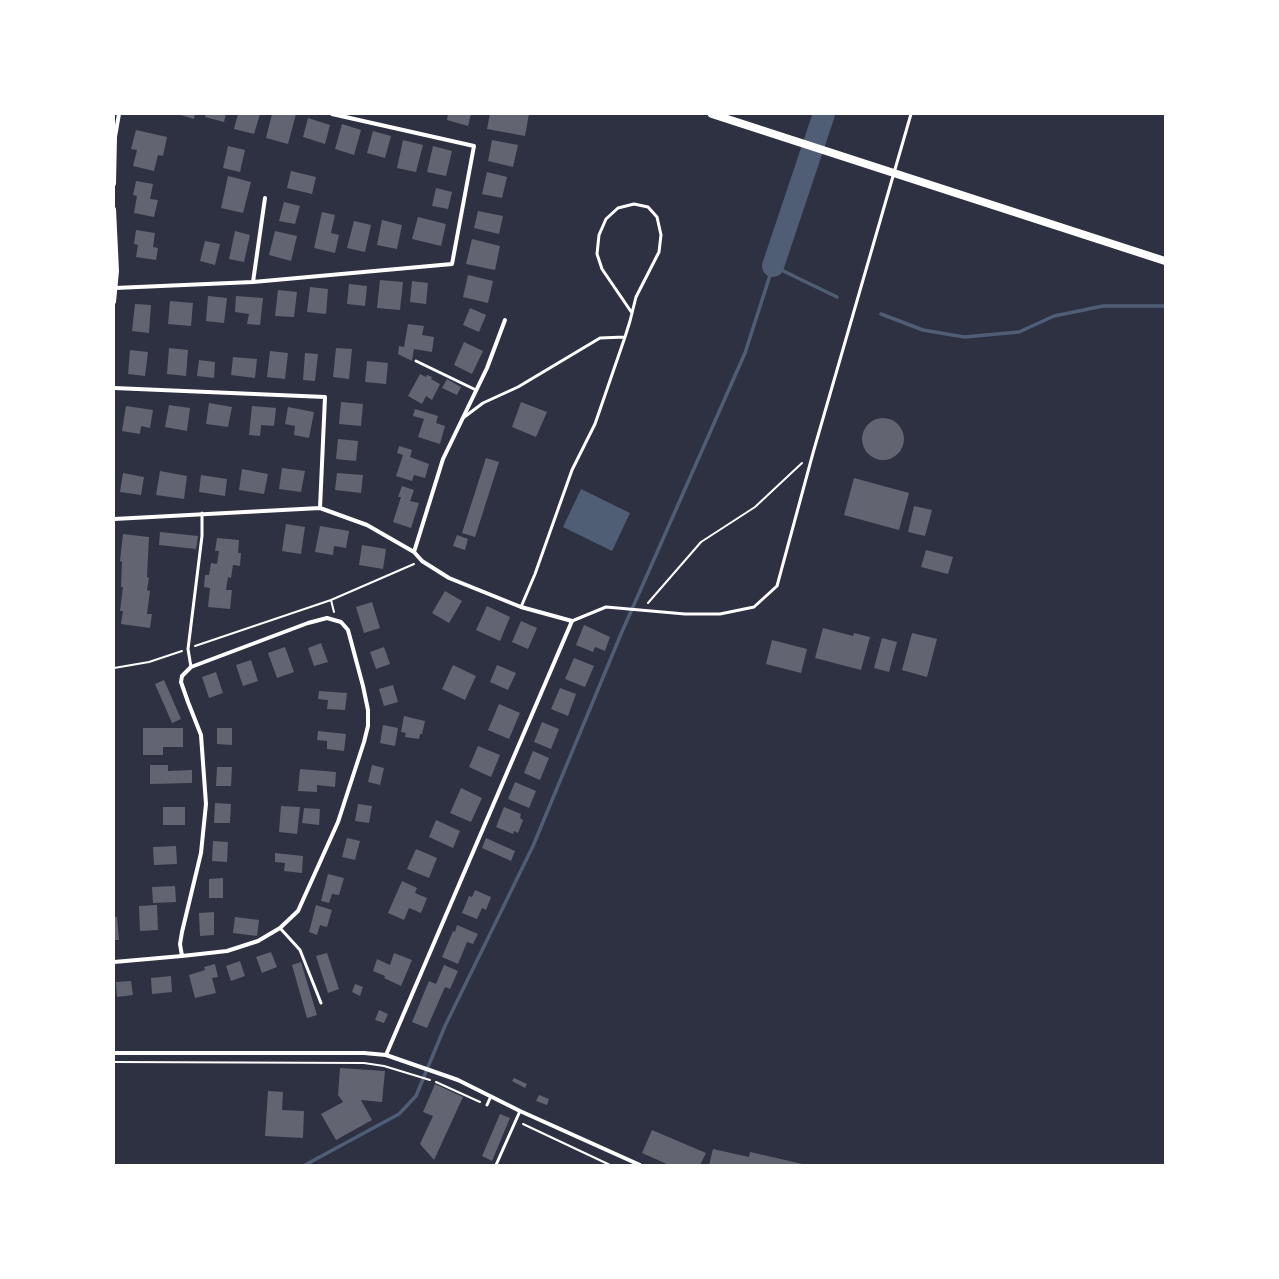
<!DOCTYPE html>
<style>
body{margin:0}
#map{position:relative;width:1279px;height:1279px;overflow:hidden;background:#2d3142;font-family:Commissioner,sans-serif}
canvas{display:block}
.frame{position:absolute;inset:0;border:115px solid #fff;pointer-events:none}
</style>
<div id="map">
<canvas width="1279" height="1279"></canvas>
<div class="frame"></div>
</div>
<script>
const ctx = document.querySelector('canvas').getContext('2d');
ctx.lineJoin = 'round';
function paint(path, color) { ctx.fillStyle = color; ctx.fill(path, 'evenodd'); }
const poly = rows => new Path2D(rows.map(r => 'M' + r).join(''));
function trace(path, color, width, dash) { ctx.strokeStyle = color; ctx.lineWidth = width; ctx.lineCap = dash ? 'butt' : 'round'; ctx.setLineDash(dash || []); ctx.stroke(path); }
const water = poly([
 [581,489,630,513,612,551,563,527]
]);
const stream = poly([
 [881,314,923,330,964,337,1019,332,1054,316,1103,306,1165,306],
 [305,1165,399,1114,416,1096,445,1026,533,846,621,634,745,353,773,266,837,297]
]);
const river = poly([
 [773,266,824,114]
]);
const building = poly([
 [177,114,195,114,194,119],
 [206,114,226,114,224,122,205,117],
 [238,114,260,114,254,134,234,129],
 [272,114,296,114,288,144,266,138],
 [448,114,471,114,468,126,447,120],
 [490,114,529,114,525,136,487,129],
 [308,118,330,125,325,144,303,137],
 [342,124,361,130,354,155,335,149],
 [136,130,167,137,163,156,158,155,154,171,133,166,137,150,131,149],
 [373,131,391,136,385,158,367,153],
 [403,140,423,145,416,172,397,168],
 [492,140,518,145,513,167,488,161],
 [228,146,245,150,240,172,223,168],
 [433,146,452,151,446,176,427,172],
 [291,171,316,177,312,194,287,188],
 [487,172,507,177,502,198,482,194],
 [228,176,251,182,243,213,221,208],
 [136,181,153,184,150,199,158,200,154,217,134,213,137,196,133,195],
 [436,188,452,192,448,209,432,206],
 [284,202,300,206,295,224,279,221],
 [478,211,503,216,499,234,474,228],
 [322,212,335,215,331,233,339,235,335,253,314,248],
 [418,217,446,224,441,246,412,239],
 [382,220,402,225,397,249,377,245],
 [354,221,371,225,365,252,347,248],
 [136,230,155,233,153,247,158,248,156,260,136,257,138,245,134,244],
 [235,231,250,235,244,262,229,259],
 [275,231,297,236,291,261,269,255],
 [472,239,500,246,495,270,466,264],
 [205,241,220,244,215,265,200,261],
 [468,275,493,281,488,303,463,297],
 [380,280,403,282,400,310,377,308],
 [412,281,428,283,426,304,410,302],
 [349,284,367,286,365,306,347,304],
 [310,287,328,289,326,314,307,312],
 [278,290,297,292,294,317,275,316],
 [208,296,227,298,224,323,206,321],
 [236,296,263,298,260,325,247,324,249,314,235,312],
 [170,301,193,303,191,326,168,324],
 [135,304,151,305,149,333,132,331],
 [470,308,486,315,479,332,463,325],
 [408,324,424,326,422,335,434,337,432,352,414,349,412,361,398,354,399,346,404,347],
 [464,342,483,351,472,374,454,365],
 [169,348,188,350,186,376,167,374],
 [336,348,352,349,349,379,333,377],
 [130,350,148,352,145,376,128,374],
 [270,351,288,353,285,379,267,377],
 [305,353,318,354,315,381,303,380],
 [233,357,257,359,255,378,231,375],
 [199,360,215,362,214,378,197,376],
 [367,361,388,363,386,384,365,382],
 [420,374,426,377,427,375,432,377,431,379,440,384,432,400,426,396,422,404,408,396],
 [447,379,461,387,457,395,442,388],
 [341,402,363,404,361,426,339,424],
 [521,402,547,412,536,437,512,427],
 [209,403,232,407,228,427,206,424],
 [169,405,190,408,187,431,165,427],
 [126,406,153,410,150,428,141,426,140,434,122,431],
 [252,406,276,408,274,426,261,425,260,436,249,435],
 [288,407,314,412,309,438,294,435,295,426,285,424],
 [415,409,438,416,436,423,445,426,440,444,418,437,424,419,413,416],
 '862 439a21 21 0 1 1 42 0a21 21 0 1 1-42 0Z',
 [338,439,358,441,356,461,336,459],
 [399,446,412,450,410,457,429,464,425,478,414,475,412,481,396,476,403,455,397,453],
 [486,458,499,462,475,537,462,533],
 [282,468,305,471,301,492,279,489],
 [242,469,268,474,264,494,239,490],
 [160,471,187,476,184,499,156,495],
 [123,473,144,477,141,495,120,492],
 [337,473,363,475,361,493,335,490],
 [201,475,227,479,225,496,199,492],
 [854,478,909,493,899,530,844,515],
 [402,486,414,490,410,501,419,503,411,528,393,522,401,497,398,497],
 [914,506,932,510,925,536,908,532],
 [286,524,305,527,301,554,282,551],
 [320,526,349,531,346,548,334,546,333,555,315,552],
 [160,532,198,536,196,549,159,545],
 [123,534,149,537,147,577,149,578,147,590,150,591,147,614,152,614,150,628,121,624,123,611,120,611,123,587,121,587,122,562,120,561],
 [457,535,468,539,465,550,453,546],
 [217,538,239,540,238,553,241,553,240,566,233,565,231,578,228,577,226,590,232,590,230,609,208,607,210,588,204,587,205,575,209,575,211,563,217,564,219,551,215,551],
 [362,545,386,549,383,569,359,565],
 [926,550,953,557,948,574,921,567],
 [445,591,462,601,449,623,432,613],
 [372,602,380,628,364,633,356,607],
 [487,606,510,617,500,641,476,630],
 [521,621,537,628,528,649,512,642],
 [584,625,610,637,605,651,595,647,593,652,576,645],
 [823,628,853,636,854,633,870,637,861,670,815,658],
 [912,633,937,639,927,677,902,670],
 [882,638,897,642,889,672,874,668],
 [772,640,807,649,801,673,766,664],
 [321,643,328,662,314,666,308,648],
 [285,647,294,672,277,678,268,653],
 [384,647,390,664,376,669,370,652],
 [574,658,594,666,585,687,565,679],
 [251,660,258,681,243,686,236,665],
 [453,665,476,676,465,700,442,689],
 [497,665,516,673,508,690,490,682],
 [216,672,223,693,209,698,202,677],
 [164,680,181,719,172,723,155,684],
 [393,685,398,702,384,706,379,689],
 [560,688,576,694,568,716,551,709],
 [319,691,347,693,345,710,327,709,328,700,318,699],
 [499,704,520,713,509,739,488,730],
 [404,716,425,721,422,734,420,734,419,739,405,737,406,733,401,732],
 [542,722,559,729,551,749,534,742],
 [383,725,398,728,395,746,380,743],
 [143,728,183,728,183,747,163,747,163,755,143,755],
 [217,728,232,728,232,745,217,744],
 [318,731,346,734,344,751,327,749,327,741,317,740],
 [478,746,500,755,491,777,469,767],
 [533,751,549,758,540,780,524,773],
 [150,765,168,765,168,771,192,770,192,783,150,784],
 [372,765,384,768,380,785,368,782],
 [217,767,232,767,231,786,216,786],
 [300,769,336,772,335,787,317,785,317,792,298,791],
 [515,782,536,791,529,808,508,799],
 [461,788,482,798,471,822,450,813],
 [215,803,231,804,230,823,214,823],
 [358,804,372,806,369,823,355,821],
 [281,806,300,807,297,834,279,832],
 [163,807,185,807,185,825,163,825],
 [504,807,521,814,520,818,523,820,518,833,514,831,513,834,496,827],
 [304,808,320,809,319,825,302,823],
 [436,820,460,831,453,848,429,837],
 [347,838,360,841,355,860,342,857],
 [486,838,515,851,511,861,482,848],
 [213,841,228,842,227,862,212,861],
 [176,846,177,864,154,865,153,847],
 [416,849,437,858,429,878,407,869],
 [275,853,303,856,302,873,284,871,285,863,275,862],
 [328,874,344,878,339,895,332,894,329,903,321,901],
 [223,878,223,898,209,898,209,879],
 [402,881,417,888,415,893,427,898,421,913,409,908,404,920,388,913],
 [175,886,176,902,153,903,152,887],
 [475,890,491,897,486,910,482,908,477,919,462,913,469,896,472,897],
 [157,905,158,930,140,931,139,906],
 [316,905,332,910,327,927,320,925,317,935,309,932],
 [214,912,214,935,200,936,199,913],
 [114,917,117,917,119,940,114,940],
 [235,917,259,920,257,936,233,933],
 [457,925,478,934,473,944,467,942,458,964,442,957,453,931,455,932],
 [271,952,277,967,262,973,256,957],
 [327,953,339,989,328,993,316,956],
 [394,953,412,960,401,986,384,978,385,976,373,971,377,959,390,965],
 [240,961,245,976,231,981,226,966],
 [301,962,317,1015,307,1018,292,965],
 [215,964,218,977,212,978,216,993,195,998,189,975,205,970,204,967],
 [444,965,458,971,450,989,445,987,427,1028,412,1022,429,981,436,984],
 [171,976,172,992,152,994,151,978],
 [131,981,133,995,117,997,116,982],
 [355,984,363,987,360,996,352,992],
 [379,1010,388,1014,384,1023,375,1020],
 [340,1068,385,1071,382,1102,361,1100,372,1120,336,1140,321,1114,343,1102,338,1095],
 [514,1078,527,1084,525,1088,512,1081],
 [435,1084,463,1097,434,1160,420,1144,433,1116,423,1112],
 [268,1091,283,1092,282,1110,304,1111,303,1138,265,1136],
 [539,1095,549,1099,547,1105,536,1101],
 [500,1114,510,1118,492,1161,482,1156],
 [652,1130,706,1153,700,1165,669,1165,642,1153],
 [713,1149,749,1157,750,1152,807,1165,709,1165]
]);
const path = poly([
 [331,600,334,612],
 [648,603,701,542,755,507,802,463],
 [195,646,331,600,414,564],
 [114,668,149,662,182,651],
 [114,1062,364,1063,384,1066,430,1080],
 [436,1082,480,1102],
 [523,1124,610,1165]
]);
const service = poly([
 [416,361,476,390],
 [463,418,483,403,518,387,600,338,625,337],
 [521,607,535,574,572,470,595,424,625,337,630,321,636,297,659,252,661,235,657,217,648,207,634,204,618,208,606,219,599,235,597,254,602,269,632,313],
 [572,621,606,607,685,614,720,614,754,607,777,586,813,453,911,114],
 [191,667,188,649,202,536,202,513],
 [280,928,300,950,321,1003],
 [487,1105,491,1096],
 [496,1165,520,1111]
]);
const minor = poly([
 [114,184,115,137,119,114],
 [114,209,117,271,114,302],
 [253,282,265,198],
 [115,288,253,282,452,264,474,146,332,114],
 [114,388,325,397,320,508],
 [114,519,320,508,367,525,414,552,422,561,449,578,521,607,572,621,386,1055],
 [414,552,443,459,487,368,505,320],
 [114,962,182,956,227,951,258,941,280,928,298,911,338,822,364,742,368,726,368,710,363,686,348,630,341,622,327,618,308,623,191,667,182,676,181,682,188,702,201,735,206,804,201,853,182,932,180,944,182,956],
 [114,1053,364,1053,386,1055,458,1080,520,1111,640,1165]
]);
const secondary = poly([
 [712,114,1165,261]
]);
paint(water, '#4f5d75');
trace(stream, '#4f5d75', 3.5);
trace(river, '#4f5d75', 22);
paint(building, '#626471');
trace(path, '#fff', 2);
trace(service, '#fff', 3);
trace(minor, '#fff', 4);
trace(secondary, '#fff', 8);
</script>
